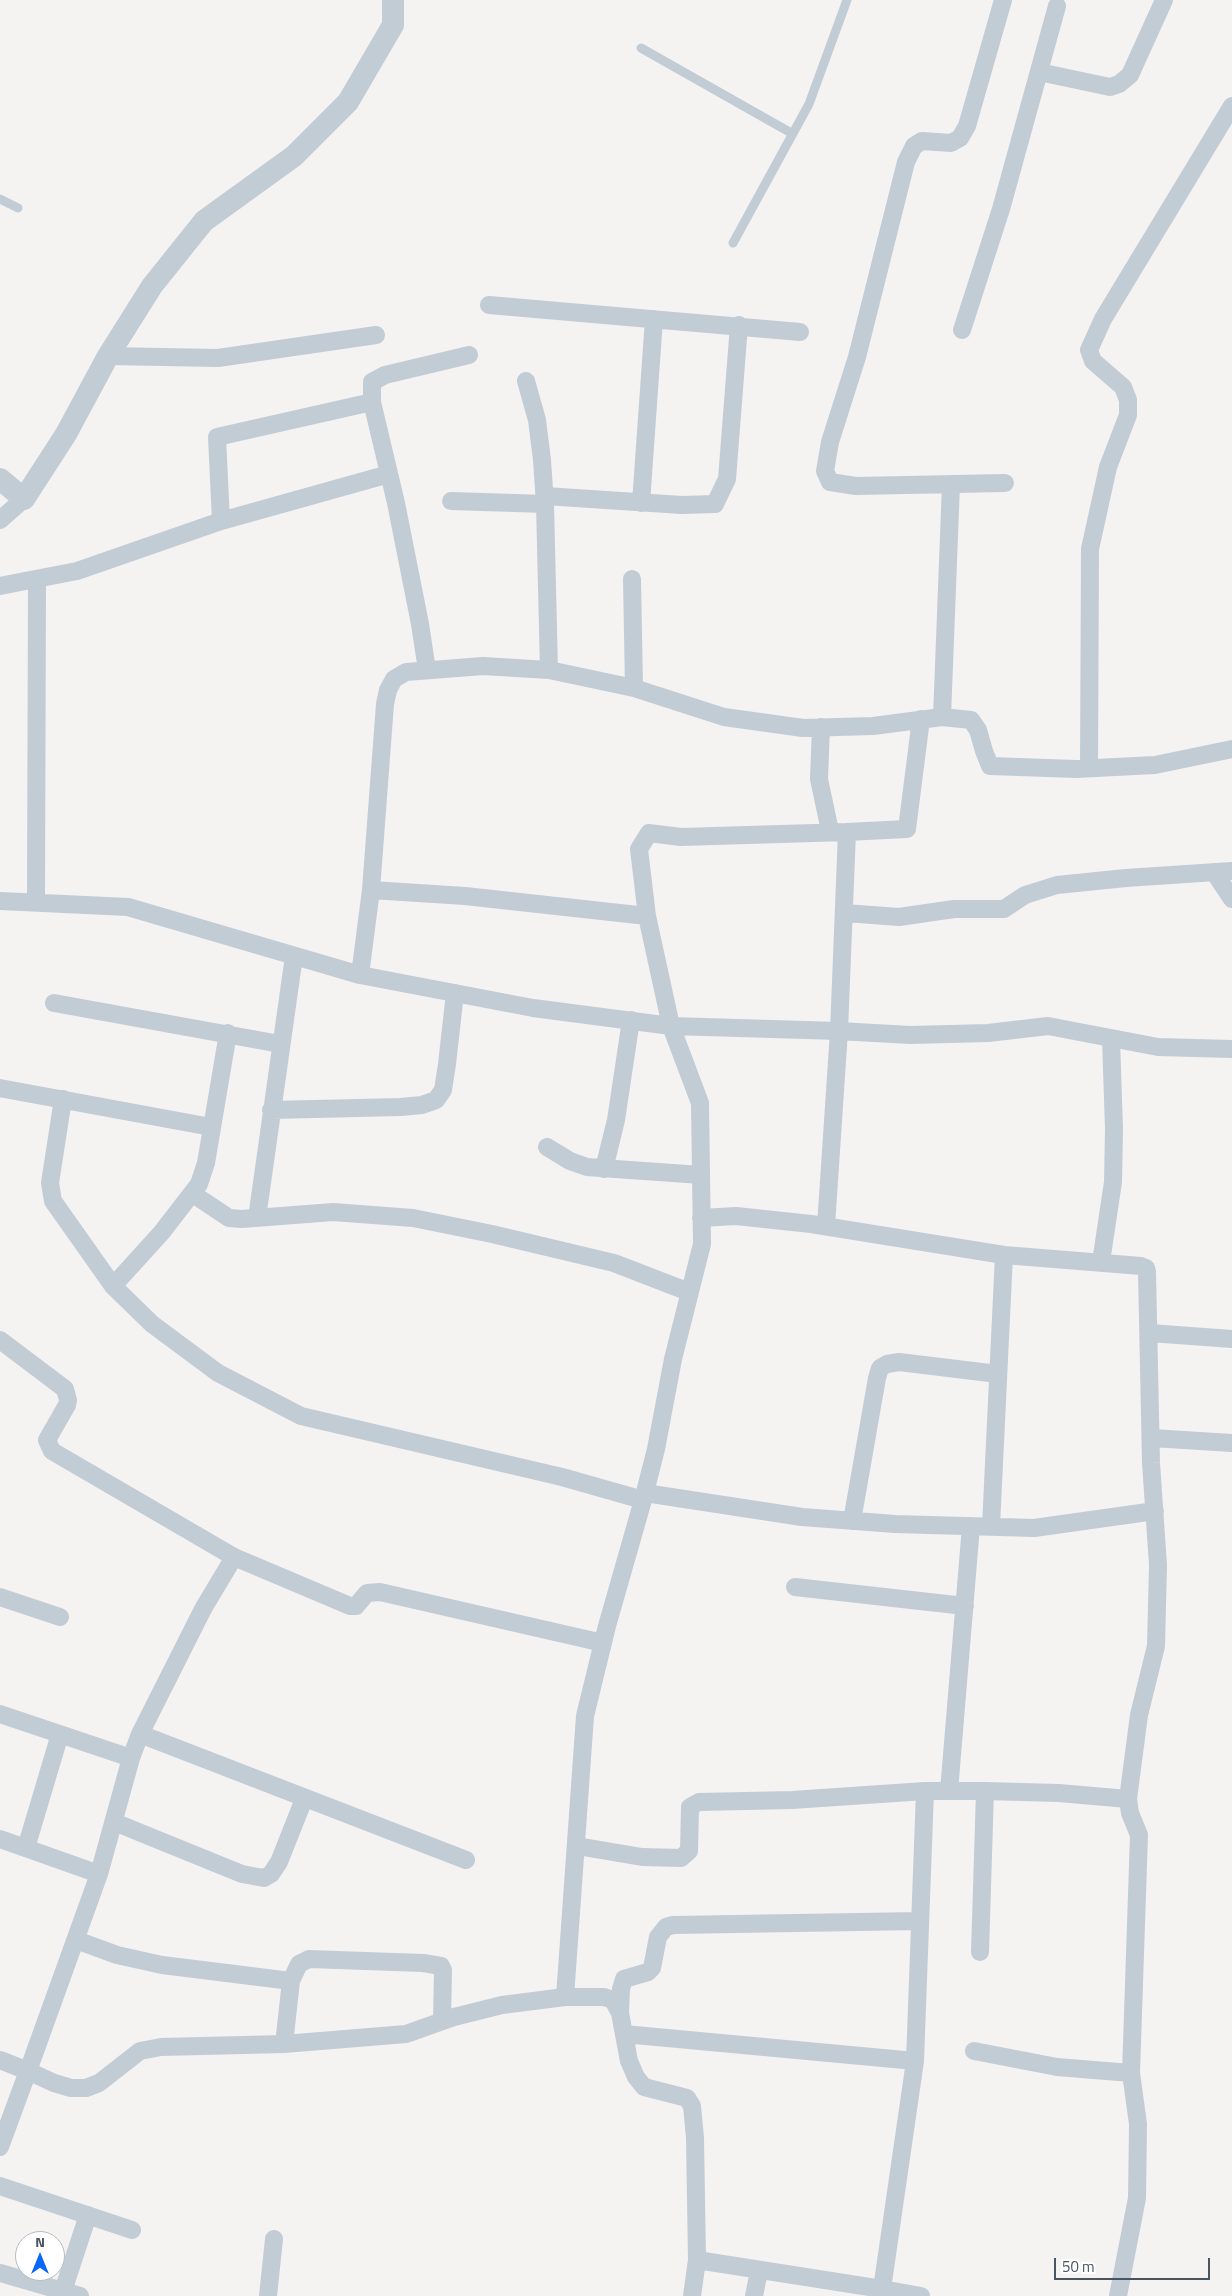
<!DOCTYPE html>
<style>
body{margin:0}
#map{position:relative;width:1232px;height:2296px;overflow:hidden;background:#f5f2f2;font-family:"Titillium Web",sans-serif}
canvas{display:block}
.north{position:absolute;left:15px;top:2231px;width:50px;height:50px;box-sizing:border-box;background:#fff;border:1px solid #b6bbc0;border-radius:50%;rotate:0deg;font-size:14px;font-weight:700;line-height:20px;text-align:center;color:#485462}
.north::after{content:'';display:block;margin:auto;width:18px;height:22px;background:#0966f8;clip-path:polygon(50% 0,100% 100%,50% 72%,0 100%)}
.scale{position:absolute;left:1054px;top:2258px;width:156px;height:22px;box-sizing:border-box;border:2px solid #485462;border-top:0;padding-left:6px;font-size:15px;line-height:18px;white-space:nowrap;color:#485462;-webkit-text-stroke:4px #fff;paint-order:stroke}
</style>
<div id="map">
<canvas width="1232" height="2296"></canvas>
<div class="north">N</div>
<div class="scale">50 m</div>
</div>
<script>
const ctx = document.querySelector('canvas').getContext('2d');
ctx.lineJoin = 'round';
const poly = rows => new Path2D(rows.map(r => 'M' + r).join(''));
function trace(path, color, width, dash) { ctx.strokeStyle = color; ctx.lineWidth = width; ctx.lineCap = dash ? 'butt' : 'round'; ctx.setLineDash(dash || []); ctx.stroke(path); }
const service = poly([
 [641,48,793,134],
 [0,199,18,208],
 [733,243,809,104,847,0]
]);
const minor = poly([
 [1003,0,967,126,960,138,951,143,922,141,914,146,906,162,857,357,830,442,825,471,830,482,856,486,1005,483],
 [1039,72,1110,87,1119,84,1130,75,1164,0],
 [489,305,800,332],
 [962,330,1001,209,1057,6],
 [108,356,218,358,376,335],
 [526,381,537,420,542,460,545,504,549,670],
 [545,496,682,505,715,504,727,479,739,325],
 [451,501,545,504],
 [641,503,654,319],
 [0,520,24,499],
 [221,521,217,437,372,402],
 [632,579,634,688],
 [0,586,77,571,221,521,389,474],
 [427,670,420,624,396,503,372,402,372,382,385,375,469,355],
 [942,717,951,484],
 [821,727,819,779,830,831],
 [1089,768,1090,549,1108,467,1128,415,1128,400,1123,387,1093,361,1089,350,1103,319,1232,106],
 [847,832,907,829,921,719],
 [1214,872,1232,899],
 [371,890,465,896,647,916],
 [0,901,128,907,360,975,533,1008,671,1026,700,1103,702,1244,673,1359,656,1449,643,1500,607,1626,585,1716,565,1997,502,2005,454,2017,406,2034,284,2044,161,2047,140,2051,99,2083,86,2088,71,2088,54,2083,28,2071,0,2147],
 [36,901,37,579],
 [845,913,899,917,954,909,1004,909,1025,895,1057,885,1126,878,1232,871],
 [360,975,371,890,385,704,388,690,394,679,406,672,483,666,549,670,634,688,724,717,803,728,873,726,942,717,971,720,978,730,984,751,990,766,1076,769,1155,765,1232,749],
 [54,1003,280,1044],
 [0,1088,211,1127],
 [63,1099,50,1183,53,1201,113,1286,152,1324,218,1373,301,1416,562,1477,643,1500],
 [271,1110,401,1107,422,1105,436,1100,443,1090,447,1064,455,993],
 [547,1147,570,1161,587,1167,701,1175],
 [604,1169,616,1120,631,1020],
 [193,1194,229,1218,242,1219,333,1212,413,1218,492,1234,614,1263,689,1292],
 [257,1218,294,956],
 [701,1218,736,1216,811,1224,1004,1255,1141,1266,1146,1268,1147,1272,1151,1463,1158,1565,1156,1646,1139,1715,1128,1799,1130,1813,1139,1835,1131,2073,1138,2124,1137,2198,1118,2296],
 [826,1226,839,1031,847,832,681,837,649,833,639,849,647,916,671,1026,839,1031,910,1035,988,1033,1048,1026,1158,1047,1232,1049],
 [1101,1262,1113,1182,1114,1129,1111,1039],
 [113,1286,162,1232,199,1184,206,1163,228,1033],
 [1150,1333,1232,1339],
 [0,1340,65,1389,68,1400,67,1405,47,1440,52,1451,234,1557],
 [1152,1438,1232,1443],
 [645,1493,802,1517,895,1524,1034,1528,1155,1511],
 [852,1521,877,1378,880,1368,887,1364,899,1362,998,1374],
 [991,1526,1004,1255],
 [795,1587,965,1606],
 [0,1597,60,1617],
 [0,1714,131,1758],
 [140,1734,466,1860],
 [949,1791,971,1526],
 [985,1791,1059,1793,1128,1799],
 [114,1822,242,1874,264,1878,271,1874,279,1862,304,1799],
 [0,1839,99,1874],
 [577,1846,642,1857,681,1858,689,1851,690,1807,699,1802,792,1800,925,1791,985,1791,980,1952],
 [26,1848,60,1734],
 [76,1940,117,1955,162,1965,291,1981],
 [565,1997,604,1997,613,2000,620,2013,629,2061,636,2077,644,2087,687,2098,692,2106,695,2138,697,2260,692,2296],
 [620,2013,621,1989,624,1979,648,1972,652,1968,658,1937,666,1927,673,1925,920,1921],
 [624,2034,915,2061],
 [284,2044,291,1981,299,1964,309,1959,423,1963,441,1966,443,1970,442,2021],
 [974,2051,1057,2067,1131,2073],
 [0,2060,28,2071,99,1874,131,1758,140,1734,203,1609,234,1557,350,1606,356,1606,367,1593,380,1592,603,1643],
 [0,2186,132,2230],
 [697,2260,882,2289,915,2061,925,1791],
 [0,2273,80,2296],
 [882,2289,921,2296],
 [63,2291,88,2215],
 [268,2296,274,2239],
 [754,2296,759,2271]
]);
const tertiary = poly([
 [0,479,24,499,66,434,108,356,152,286,204,221,294,156,348,102,393,25,393,0]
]);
trace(service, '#c2ccd5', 9);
trace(minor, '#c2ccd5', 18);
trace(tertiary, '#c2ccd5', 22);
</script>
